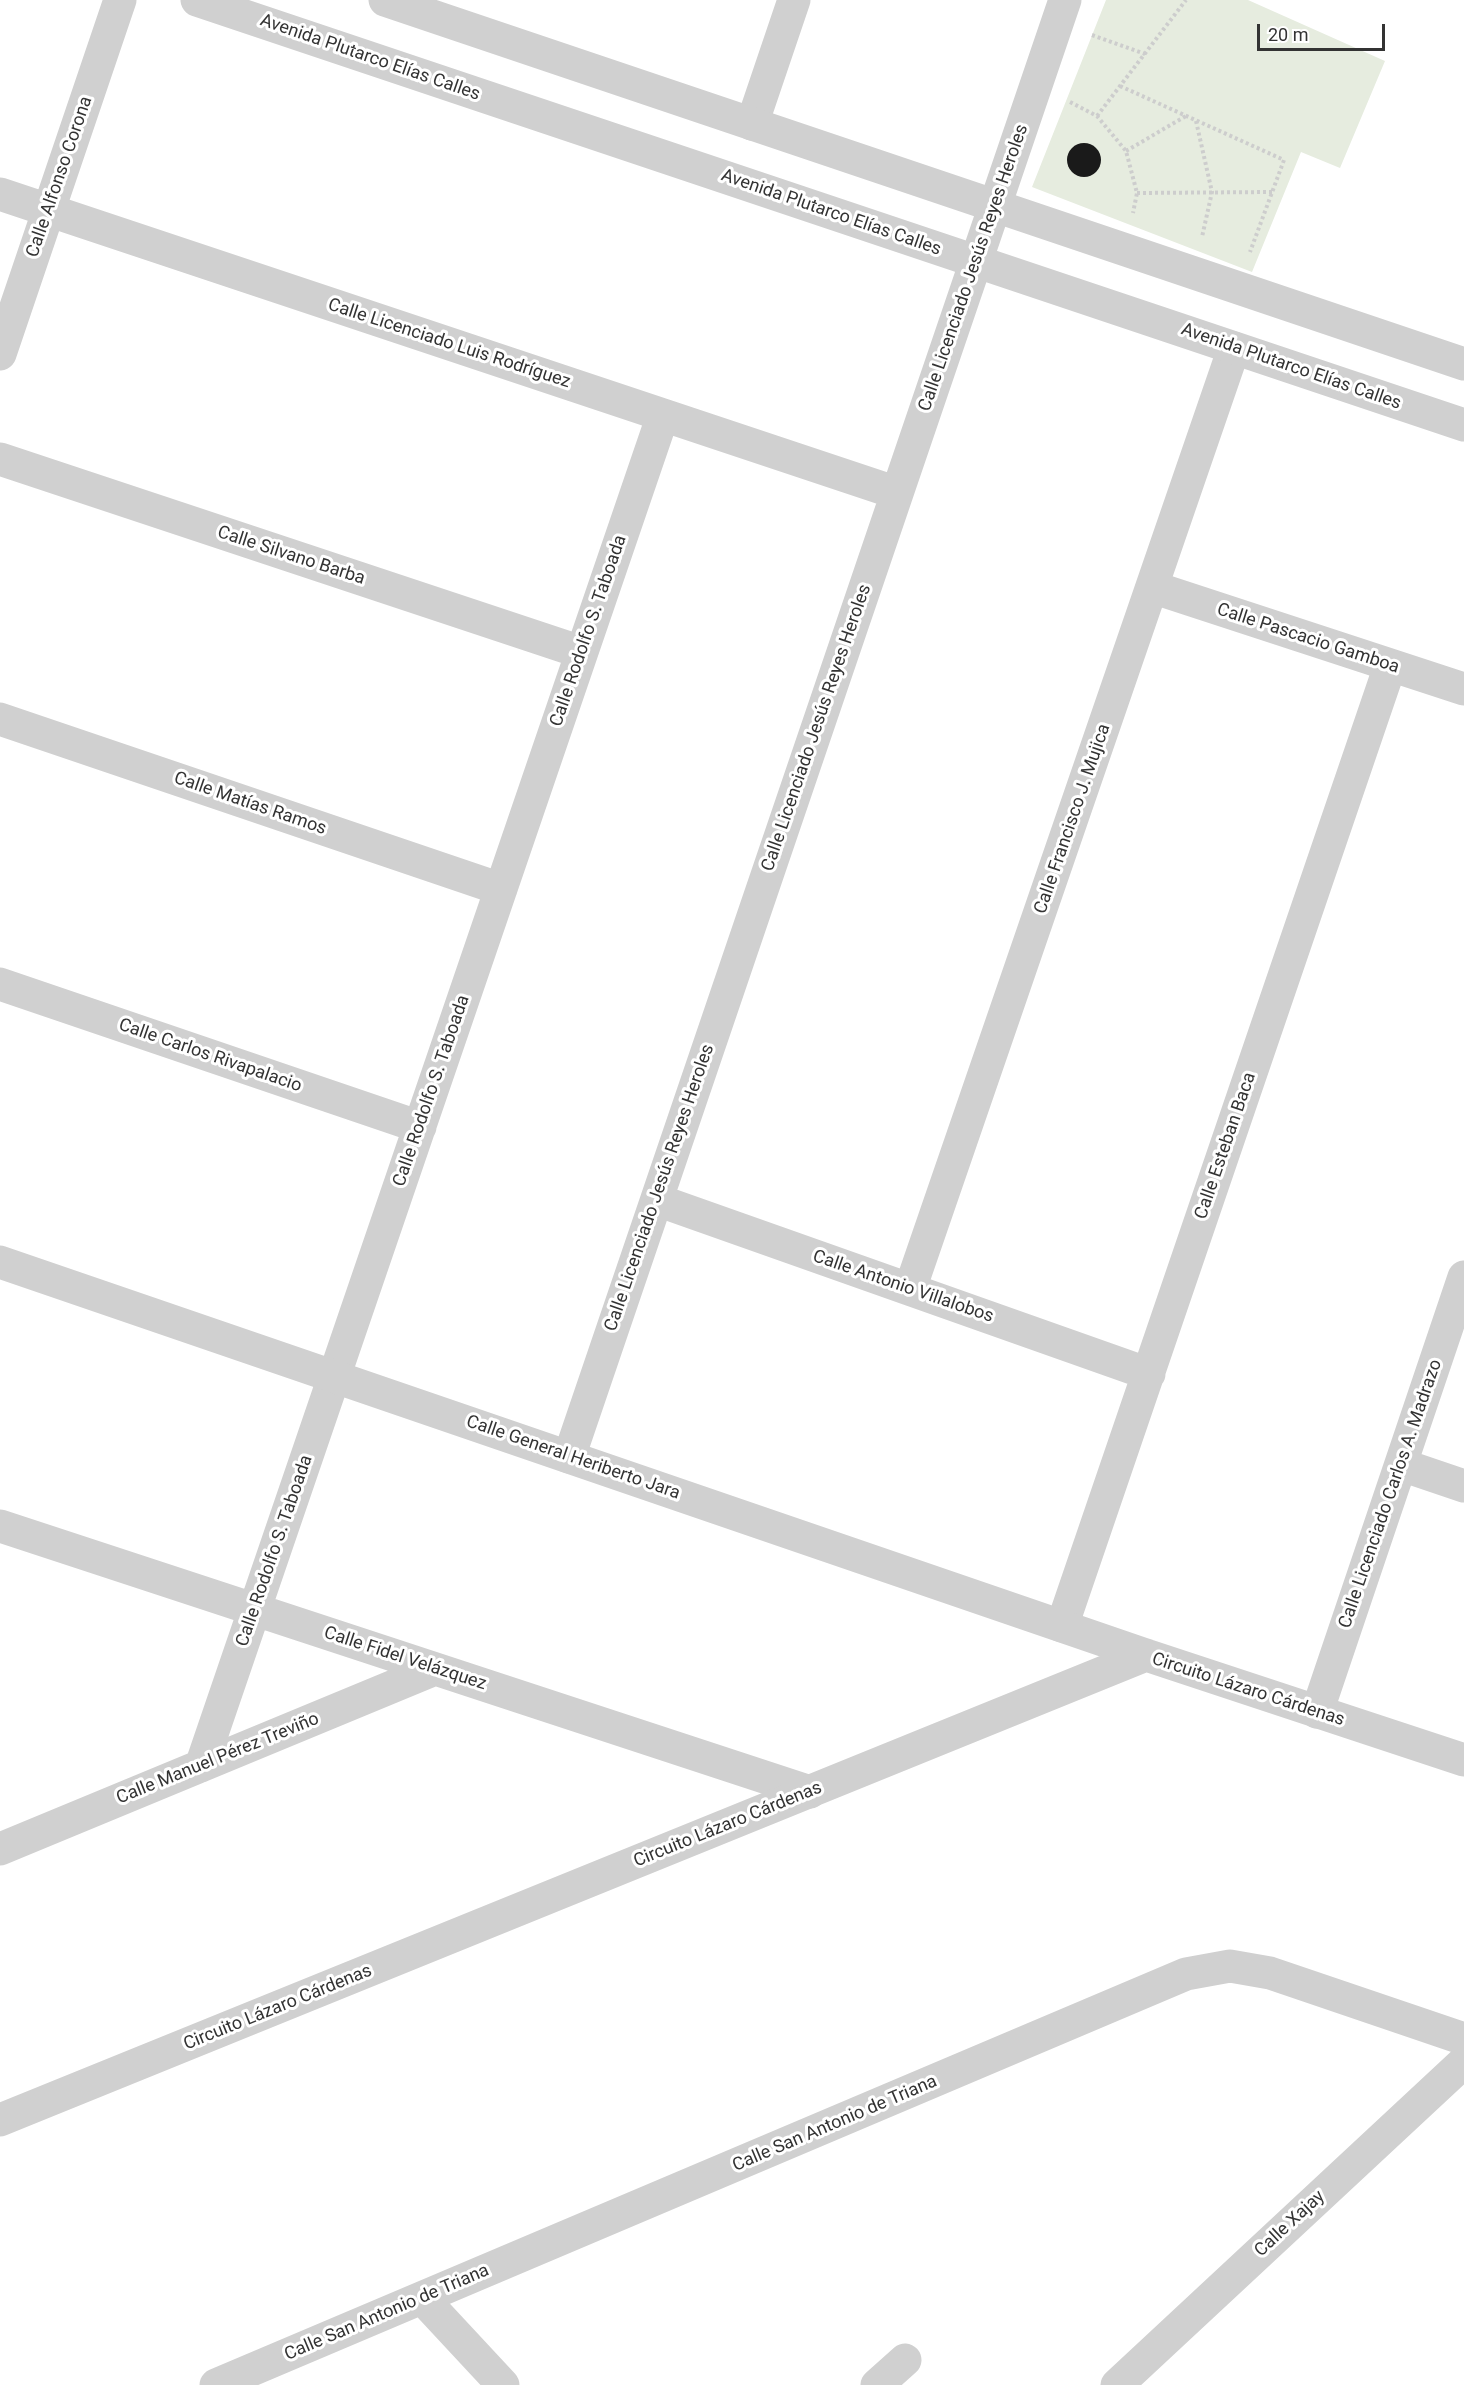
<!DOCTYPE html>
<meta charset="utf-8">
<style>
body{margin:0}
#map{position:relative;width:1464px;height:2385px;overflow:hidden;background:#fff;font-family:Roboto,sans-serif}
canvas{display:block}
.scale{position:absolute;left:1257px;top:24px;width:128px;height:27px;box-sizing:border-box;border:3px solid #333;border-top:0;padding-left:8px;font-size:18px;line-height:21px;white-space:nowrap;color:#333;-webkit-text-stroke:4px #fff;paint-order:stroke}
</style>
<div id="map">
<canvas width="1464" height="2385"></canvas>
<div class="scale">20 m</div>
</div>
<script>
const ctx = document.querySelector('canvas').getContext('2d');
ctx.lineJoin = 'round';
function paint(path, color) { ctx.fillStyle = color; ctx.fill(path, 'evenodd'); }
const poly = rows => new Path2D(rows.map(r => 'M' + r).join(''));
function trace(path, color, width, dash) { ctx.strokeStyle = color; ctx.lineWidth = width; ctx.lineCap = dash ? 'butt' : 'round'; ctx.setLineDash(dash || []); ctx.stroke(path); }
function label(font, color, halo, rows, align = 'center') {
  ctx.font = font + ' Roboto,sans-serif'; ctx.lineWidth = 6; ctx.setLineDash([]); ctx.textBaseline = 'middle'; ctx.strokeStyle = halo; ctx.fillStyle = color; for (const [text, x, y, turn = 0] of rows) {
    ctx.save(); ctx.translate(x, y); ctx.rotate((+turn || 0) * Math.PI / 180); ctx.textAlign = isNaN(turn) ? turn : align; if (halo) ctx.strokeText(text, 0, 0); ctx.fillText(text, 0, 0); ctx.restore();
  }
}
const green = poly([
 [1106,0,1248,0,1385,61,1340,168,1301,152,1252,272,1032,187]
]);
const building = poly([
 '1067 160a17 17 0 1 1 34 0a17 17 0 1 1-34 0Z'
]);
const path = poly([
 [1092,35,1145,54],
 [1120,86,1284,160,1250,252],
 [1070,102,1097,116,1126,151,1137,193,1133,213],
 [1097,116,1186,0],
 [1196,121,1212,192,1202,237],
 [1126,151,1186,116],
 [1137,193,1272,192]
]);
const minor = poly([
 [752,124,794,0],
 [0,194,897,493],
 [0,354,120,0],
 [0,459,581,652],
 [1152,587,1464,689],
 [0,719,501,889],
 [0,984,420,1127],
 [657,1200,1149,1374],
 [910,1289,1234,348],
 [569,1457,1065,0],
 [1402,1465,1464,1486],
 [0,1526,810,1792],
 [1062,1626,1390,666],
 [1317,1712,1464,1277],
 [201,1766,663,415],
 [0,1849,435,1669],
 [423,2299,503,2385],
 [216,2385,1186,1974,1230,1966,1270,1973,1464,2039],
 [877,2385,905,2360],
 [1117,2385,1464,2062]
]);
const tertiary = poly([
 [197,0,1464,425],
 [385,0,1464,364],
 [0,1262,1146,1655,1464,1760],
 [0,2120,1146,1655]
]);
const streetNames = [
 ["Avenida Plutarco Elías Calles",370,58,19],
 ["Calle Alfonso Corona",60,177,-71],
 ["Avenida Plutarco Elías Calles",831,213,19],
 ["Calle Licenciado Jesús Reyes Heroles",974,268,-71],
 ["Calle Licenciado Luis Rodríguez",449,344,18],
 ["Avenida Plutarco Elías Calles",1291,367,19],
 ["Calle Silvano Barba",291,556,18],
 ["Calle Rodolfo S. Taboada",589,631,-71],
 ["Calle Pascacio Gamboa",1308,639,18],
 ["Calle Licenciado Jesús Reyes Heroles",817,728,-71],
 ["Calle Matías Ramos",250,804,19],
 ["Calle Francisco J. Mujica",1073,819,-71],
 ["Calle Carlos Rivapalacio",210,1056,19],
 ["Calle Rodolfo S. Taboada",432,1091,-71],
 ["Calle Esteban Baca",1226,1146,-71],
 ["Calle Licenciado Jesús Reyes Heroles",660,1188,-71],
 ["Calle Antonio Villalobos",903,1287,19],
 ["Calle General Heriberto Jara",573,1458,19],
 ["Calle Licenciado Carlos A. Madrazo",1391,1494,-71],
 ["Calle Rodolfo S. Taboada",275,1551,-71],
 ["Calle Fidel Velázquez",405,1659,18],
 ["Circuito Lázaro Cárdenas",1248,1690,18],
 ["Calle Manuel Pérez Treviño",218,1759,-22],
 ["Circuito Lázaro Cárdenas",728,1825,-22],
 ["Circuito Lázaro Cárdenas",278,2008,-22],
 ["Calle San Antonio de Triana",835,2124,-23],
 ["Calle Xajay",1290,2224,-43],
 ["Calle San Antonio de Triana",387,2313,-23]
];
paint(green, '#e6ecdf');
paint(building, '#1a1a1a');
trace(path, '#cdcdcd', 4, [3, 3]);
trace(minor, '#d0d0d0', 33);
trace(tertiary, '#d0d0d0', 33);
label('18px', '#333', '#fff', streetNames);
</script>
